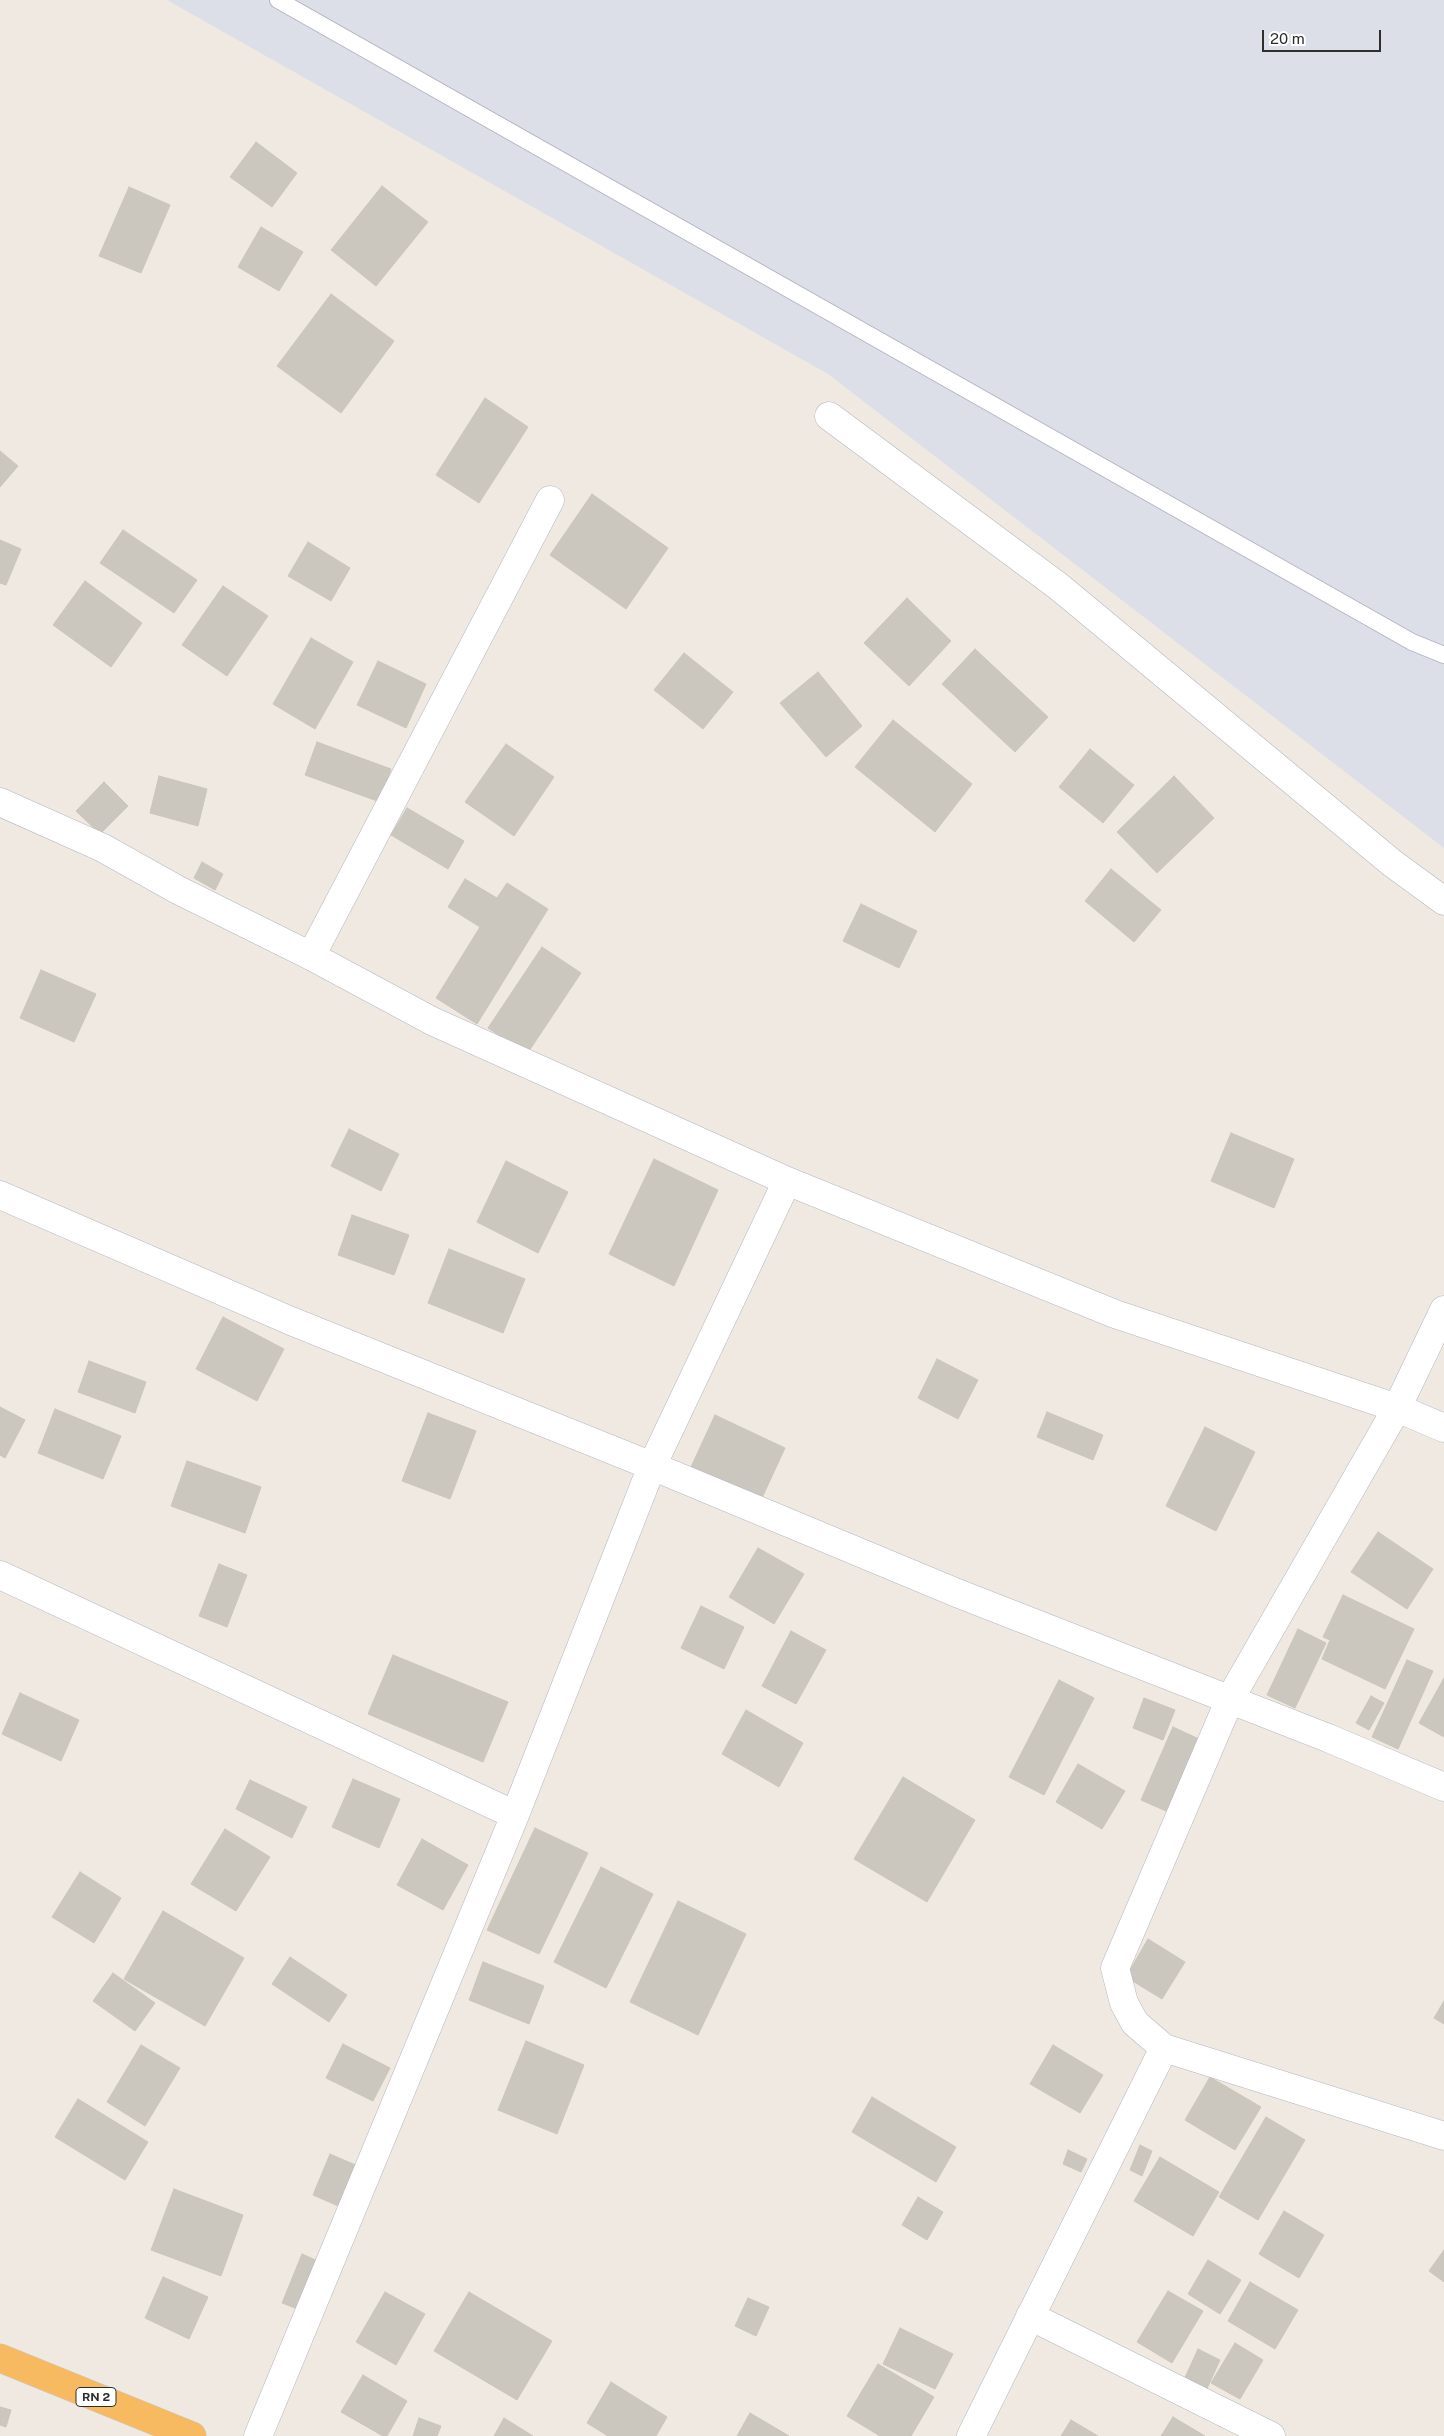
<!DOCTYPE html>
<style>
body{margin:0}
#map{position:relative;width:1444px;height:2436px;overflow:hidden;background:#efe9e1;font-family:"Public Sans",sans-serif}
canvas{display:block}
.scale{position:absolute;left:1262px;top:30px;width:119px;height:22px;box-sizing:border-box;border:2px solid #2e2e2e;border-top:0;padding-left:6px;font-size:15px;line-height:18px;white-space:nowrap;color:#2e2e2e;-webkit-text-stroke:4px #fff;paint-order:stroke}
</style>
<div id="map">
<canvas width="1444" height="2436"></canvas>
<div class="scale">20 m</div>
</div>
<script>
const ctx = document.querySelector('canvas').getContext('2d');
ctx.lineJoin = 'round';
function paint(path, color) { ctx.fillStyle = color; ctx.fill(path, 'evenodd'); }
const poly = rows => new Path2D(rows.map(r => 'M' + r).join(''));
function trace(path, color, width, dash) { ctx.strokeStyle = color; ctx.lineWidth = width; ctx.lineCap = dash ? 'butt' : 'round'; ctx.setLineDash(dash || []); ctx.stroke(path); }
function label(font, color, halo, rows, align = 'center') {
  ctx.font = font + ' "Public Sans",sans-serif'; ctx.lineWidth = 5; ctx.setLineDash([]); ctx.textBaseline = 'middle'; ctx.strokeStyle = halo; ctx.fillStyle = color; for (const [text, x, y, turn = 0] of rows) {
    ctx.save(); ctx.translate(x, y); ctx.rotate((+turn || 0) * Math.PI / 180); ctx.textAlign = isNaN(turn) ? turn : align; if (halo) ctx.strokeText(text, 0, 0); ctx.fillText(text, 0, 0); ctx.restore();
  }
}
const airport = poly([
 [167,0,1444,0,1444,848,828,374]
]);
const building = poly([
 [256,142,297,173,272,207,230,177,256,142],
 [382,186,428,222,376,286,331,250,382,186],
 [129,187,170,205,141,273,99,256,129,187],
 [261,227,303,252,279,291,238,267,261,227],
 [331,294,394,341,341,413,277,366,331,294],
 [485,398,528,427,479,503,436,475,485,398],
 [0,451,18,466,0,487,0,451],
 [592,494,668,548,626,609,550,555,592,494],
 [123,530,197,580,174,613,100,563,123,530],
 [0,540,21,549,6,585,0,583,0,540],
 [308,542,350,568,331,601,288,576,308,542],
 [85,581,142,623,111,667,53,625,85,581],
 [223,586,268,616,227,676,182,645,223,586],
 [907,598,951,641,909,686,864,643,907,598],
 [311,638,353,662,315,729,273,704,311,638],
 [975,649,1048,717,1015,752,942,684,975,649],
 [684,653,733,692,703,729,654,690,684,653],
 [378,661,426,684,406,728,357,705,378,661],
 [818,672,862,726,826,757,780,703,818,672],
 [893,720,972,784,935,832,855,767,893,720],
 [317,742,391,769,380,802,305,775,317,742],
 [506,744,554,777,514,836,465,802,506,744],
 [1090,749,1134,785,1103,823,1059,787,1090,749],
 [159,776,207,789,198,826,150,813,159,776],
 [1174,776,1214,818,1157,873,1117,832,1174,776],
 [104,782,128,806,100,834,76,811,104,782],
 [407,808,464,841,448,869,391,835,407,808],
 [202,862,223,874,215,890,194,878,202,862],
 [1111,869,1161,910,1134,942,1085,901,1111,869],
 [465,879,497,898,507,883,548,909,477,1024,436,998,480,927,448,907,465,879],
 [861,904,917,931,899,968,843,941,861,904],
 [542,947,581,973,527,1054,488,1028,542,947],
 [41,970,96,994,74,1042,20,1018,41,970],
 [349,1129,399,1154,381,1191,331,1166,349,1129],
 [1231,1133,1294,1159,1274,1208,1211,1181,1231,1133],
 [654,1159,718,1190,674,1286,609,1254,654,1159],
 [506,1161,568,1192,538,1253,477,1222,506,1161],
 [352,1215,409,1235,394,1275,338,1255,352,1215],
 [449,1249,525,1279,503,1333,428,1303,449,1249],
 [223,1317,284,1349,257,1401,196,1369,223,1317],
 [937,1359,978,1380,958,1419,918,1398,937,1359],
 [89,1361,146,1382,135,1413,78,1392,89,1361],
 [0,1407,25,1420,5,1458,0,1455,0,1407],
 [55,1409,121,1436,103,1479,38,1453,55,1409],
 [1047,1412,1103,1435,1093,1460,1037,1437,1047,1412],
 [428,1413,476,1431,450,1499,402,1481,428,1413],
 [715,1415,785,1448,761,1500,691,1467,715,1415],
 [1205,1427,1255,1452,1216,1531,1166,1506,1205,1427],
 [187,1461,261,1487,245,1533,171,1506,187,1461],
 [1378,1532,1433,1569,1407,1609,1351,1572,1378,1532],
 [758,1548,804,1574,774,1624,729,1597,758,1548],
 [219,1564,247,1575,227,1627,199,1616,219,1564],
 [1343,1595,1414,1629,1385,1689,1322,1659,1330,1640,1323,1637,1343,1595],
 [701,1606,744,1627,724,1669,681,1648,701,1606],
 [1298,1629,1326,1643,1295,1708,1267,1695,1298,1629],
 [791,1631,826,1650,796,1704,762,1686,791,1631],
 [393,1655,508,1702,483,1762,368,1714,393,1655],
 [1407,1660,1433,1671,1398,1749,1372,1737,1407,1660],
 [1444,1678,1444,1737,1419,1723,1444,1678],
 [1059,1680,1094,1698,1044,1795,1009,1777,1059,1680],
 [20,1693,79,1720,61,1761,2,1734,20,1693],
 [1371,1696,1384,1703,1369,1730,1356,1723,1371,1696],
 [1144,1698,1175,1710,1163,1740,1133,1728,1144,1698],
 [746,1710,803,1743,779,1787,722,1754,746,1710],
 [1173,1727,1199,1739,1166,1811,1141,1800,1173,1727],
 [1078,1764,1125,1791,1102,1829,1056,1802,1078,1764],
 [903,1777,975,1820,927,1902,854,1859,903,1777],
 [353,1779,400,1799,379,1848,332,1827,353,1779],
 [250,1780,307,1807,292,1838,236,1809,250,1780],
 [535,1828,588,1853,539,1954,487,1930,535,1828],
 [225,1829,270,1857,236,1911,191,1884,225,1829],
 [422,1839,468,1865,443,1910,397,1885,422,1839],
 [601,1867,653,1894,606,1988,554,1962,601,1867],
 [80,1872,121,1898,94,1943,52,1917,80,1872],
 [678,1901,746,1934,698,2035,630,2002,678,1901],
 [163,1911,244,1958,205,2026,124,1979,163,1911],
 [1148,1939,1185,1962,1162,1999,1126,1977,1148,1939],
 [290,1957,347,1995,329,2022,272,1984,290,1957],
 [483,1962,544,1986,529,2024,469,2000,483,1962],
 [113,1973,155,2003,135,2031,93,2001,113,1973],
 [1444,2001,1444,2024,1434,2018,1444,2001],
 [526,2041,584,2065,557,2134,498,2110,526,2041],
 [343,2044,390,2068,373,2101,326,2078,343,2044],
 [141,2045,180,2068,145,2126,107,2102,141,2045],
 [1053,2045,1103,2075,1080,2113,1030,2084,1053,2045],
 [1210,2077,1261,2107,1235,2150,1185,2120,1210,2077],
 [872,2097,956,2147,936,2182,852,2132,872,2097],
 [78,2099,148,2142,125,2180,55,2137,78,2099],
 [1266,2117,1305,2140,1258,2220,1219,2197,1266,2117],
 [1140,2145,1152,2151,1142,2176,1130,2170,1140,2145],
 [1068,2150,1087,2159,1081,2172,1063,2164,1068,2150],
 [330,2154,360,2167,343,2208,313,2195,330,2154],
 [1160,2157,1219,2192,1193,2236,1134,2201,1160,2157],
 [174,2189,243,2215,221,2276,151,2250,174,2189],
 [918,2197,943,2212,927,2240,902,2225,918,2197],
 [1284,2211,1324,2235,1299,2278,1259,2254,1284,2211],
 [1444,2250,1444,2282,1429,2271,1444,2250],
 [302,2254,320,2262,300,2310,282,2303,302,2254],
 [1208,2260,1241,2280,1220,2314,1188,2294,1208,2260],
 [163,2277,208,2297,189,2339,145,2318,163,2277],
 [1250,2282,1298,2310,1275,2349,1228,2321,1250,2282],
 [1168,2291,1203,2311,1172,2363,1137,2342,1168,2291],
 [385,2292,425,2314,396,2365,356,2342,385,2292],
 [469,2292,552,2341,517,2400,434,2351,469,2292],
 [748,2298,769,2307,756,2336,735,2326,748,2298],
 [900,2328,953,2354,935,2389,883,2364,900,2328],
 [1235,2343,1263,2360,1240,2399,1211,2383,1235,2343],
 [1198,2349,1220,2360,1205,2393,1183,2382,1198,2349],
 [878,2364,934,2397,911,2436,880,2436,847,2416,878,2364],
 [363,2375,407,2401,387,2436,383,2436,341,2412,363,2375],
 [611,2382,667,2417,656,2436,608,2436,587,2423,611,2382],
 [0,2407,11,2410,6,2427,0,2425,0,2407],
 [750,2413,789,2436,737,2436,750,2413],
 [1173,2417,1205,2436,1161,2436,1173,2417],
 [419,2418,441,2426,437,2436,413,2436,419,2418],
 [504,2418,533,2436,494,2436,504,2418],
 [1071,2420,1098,2436,1061,2436,1071,2420]
]);
const service = poly([
 [278,0,1412,642,1444,655]
]);
const minor = poly([
 [829,416,1058,586,1392,863,1444,901],
 [0,802,103,848,178,890,311,956,432,1021,787,1181,1115,1314,1397,1408,1444,1428],
 [311,956,550,500],
 [0,1195,291,1321,652,1466,957,1593,1328,1738,1444,1787],
 [1444,1310,1397,1408,1230,1699,1115,1968,1124,2003,1135,2023,1164,2048,1444,2136],
 [0,1575,515,1815],
 [1030,2316,1271,2436],
 [258,2436,515,1815,652,1466,787,1181],
 [971,2436,1164,2048]
]);
const trunk = poly([
 [0,2358,192,2436]
]);
const shields = [
 [96,2397,40]
];
const shieldNames = [
 ["RN 2",96,2397]
];
paint(airport, '#dcdee8');
paint(building, '#cbc7bf');
trace(building, '#cbc5ba', 1);
trace(service, '#b4b7c1', 18);
trace(minor, '#b4b7c1', 29);
trace(trunk, '#c9c9c9', 29);
trace(service, '#fff', 16);
trace(minor, '#fff', 28);
trace(trunk, '#f8ba60', 28);
for (const [x, y, w] of shields) { const box = new Path2D(); box.roundRect(x - w / 2, y - 9.5, w, 19, 4); ctx.fillStyle = '#fff'; ctx.fill(box); trace(box, '#2e2e2e', 1); }
label('bold 12px', '#2e2e2e', null, shieldNames);
</script>
